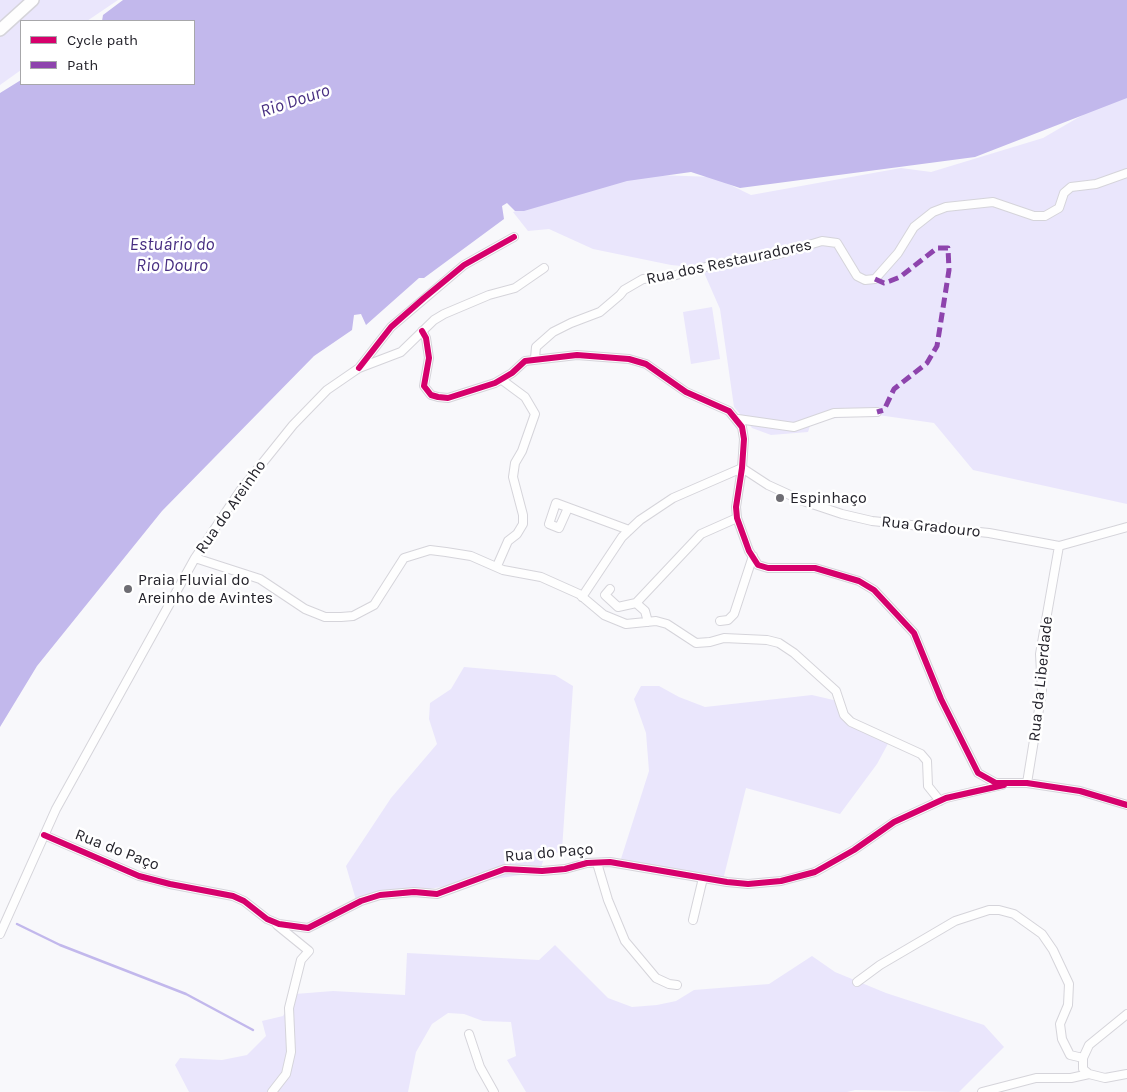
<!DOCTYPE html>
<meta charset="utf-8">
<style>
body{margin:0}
#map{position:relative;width:1127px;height:1092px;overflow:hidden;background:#f8f8fb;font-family:Karla,sans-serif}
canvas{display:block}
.legend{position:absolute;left:20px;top:20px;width:175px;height:65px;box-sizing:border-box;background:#fff;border:1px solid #a7a7aa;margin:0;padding:6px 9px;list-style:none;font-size:15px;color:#23222a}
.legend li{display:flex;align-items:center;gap:10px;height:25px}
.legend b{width:25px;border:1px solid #a7a7aa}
</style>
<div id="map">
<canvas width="1127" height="1092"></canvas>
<ul class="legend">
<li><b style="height:6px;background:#d6006c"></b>Cycle path</li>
<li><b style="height:6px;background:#8e44ad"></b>Path</li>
</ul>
</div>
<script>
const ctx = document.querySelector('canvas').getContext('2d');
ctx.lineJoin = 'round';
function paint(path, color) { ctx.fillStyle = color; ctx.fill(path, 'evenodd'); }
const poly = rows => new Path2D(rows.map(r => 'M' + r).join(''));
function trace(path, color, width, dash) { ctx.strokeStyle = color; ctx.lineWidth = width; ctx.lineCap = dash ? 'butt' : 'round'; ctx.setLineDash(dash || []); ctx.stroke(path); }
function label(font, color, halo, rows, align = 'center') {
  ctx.font = font + ' Karla,sans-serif'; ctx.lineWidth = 5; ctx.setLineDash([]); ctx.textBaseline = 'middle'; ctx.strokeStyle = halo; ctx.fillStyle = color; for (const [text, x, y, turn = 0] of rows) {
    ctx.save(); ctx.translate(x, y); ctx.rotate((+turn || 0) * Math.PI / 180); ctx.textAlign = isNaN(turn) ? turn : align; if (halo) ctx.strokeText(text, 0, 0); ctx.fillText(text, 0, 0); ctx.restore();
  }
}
const green = poly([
 [0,0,118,0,87,21,21,21,21,70,0,85],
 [1127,93,1127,504,973,470,934,423,878,415,812,420,808,432,771,435,752,428,734,407,720,309,702,268,671,265,593,249,549,229,528,231,513,212,650,172,657,175,714,177,751,195,901,168,931,172,1043,138,1117,95],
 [712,307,720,359,691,364,683,312],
 [464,667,555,675,573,686,562,850,543,861,540,872,356,900,346,866,391,798,437,744,429,719,430,703,451,689],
 [641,686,659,686,679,697,705,707,812,695,842,702,843,720,890,740,877,764,840,814,746,788,723,880,620,862,649,771,646,733,634,699],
 [555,945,608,998,632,1007,657,1005,676,1001,694,990,769,984,812,956,835,972,886,993,984,1025,1004,1047,959,1092,855,1090,847,1092,526,1092,507,1060,516,1056,511,1022,483,1021,464,1014,448,1013,432,1024,416,1052,408,1092,189,1092,175,1065,180,1058,222,1060,247,1055,266,1036,262,1021,283,1016,295,994,333,991,405,995,407,953,539,960]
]);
const water = poly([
 [123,0,1127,0,1127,98,975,157,740,188,691,172,627,181,524,211,515,211,507,203,502,206,504,219,424,278,419,278,366,325,361,314,354,315,352,330,314,356,162,511,37,666,0,727,0,93,21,80,21,84,194,84,194,21,102,21,103,15]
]);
const stream = poly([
 [17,924,60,945,186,994,253,1030]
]);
const street = poly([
 [422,331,426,338,429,358,424,386,431,395,438,397,448,398,495,383,512,373,525,361,577,355,629,359,646,364,686,392,729,411,742,427,744,439,742,468,736,507,737,518,749,551,758,565,768,568,815,568,859,581,874,590,914,633,941,699,978,773,996,783,1027,783,1080,791,1127,805],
 [535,358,536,347,553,332,571,323,600,312,620,295,624,290,643,279,669,277,713,265,779,254,822,241,837,243,857,276,865,280,875,279,898,253,914,227,933,212,946,207,993,202,1034,216,1045,216,1059,208,1064,193,1071,187,1096,184,1127,173],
 [359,368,401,352,434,320,444,314,489,295,515,288,544,268],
 [738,419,794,427,834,413,877,412],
 [742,468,768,485,803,501,842,514,872,521,989,533,1059,546,1127,527],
 [568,508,559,528,549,524,556,503,629,530],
 [195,558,260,579,305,609,325,617,341,617,353,616,374,605,404,558,430,550,446,552,471,556,503,570,541,577,579,594,604,615,626,624,656,621,667,624,696,643,710,642,724,638,767,640,779,643,794,653,836,691,844,715,851,722,921,754,927,761,928,786,940,801],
 [497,566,508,541,517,534,523,524,523,515,513,477,515,463,522,451,535,414,525,397,502,380],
 [610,589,605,595,618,607,636,603,701,534,737,518],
 [582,597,622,537,640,520,673,498,742,468],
 [636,603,645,611,648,622],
 [720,621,728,620,734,614,753,556],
 [1027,783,1042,691,1040,654,1059,546],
 [44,835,139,876,170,884,233,896,244,901,267,919,279,924,308,928,361,901,380,895,414,892,437,894,505,869,542,871,565,869,587,863,610,862,727,882,748,884,781,881,815,872,854,850,894,822,946,798,1002,785],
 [597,863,608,900,625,941,656,978,669,984,677,985],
 [693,920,703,878],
 [0,934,56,809,195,558,240,491,293,425,327,390,359,368,391,327,464,265,514,237],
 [857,982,880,965,955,921,989,910,999,910,1014,914,1042,934,1053,950,1069,984,1068,1005,1060,1024,1062,1039,1070,1055,1083,1058],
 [469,1034,480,1067,494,1092],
 [1089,1074,1083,1069,1083,1058,1089,1045,1127,1014],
 [272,1092,286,1074,291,1052,289,1008,301,960,309,951,277,925],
 [982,1092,1036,1078,1071,1078,1089,1074,1105,1078,1127,1074]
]);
const primary = poly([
 [0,30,33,0]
]);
const quiet = poly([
 [875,279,884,283,890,281,900,277,937,248,948,248,949,270,937,346,927,363,894,389,884,410,877,412]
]);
const cycleway = poly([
 [422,331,426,338,429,358,424,386,431,395,438,397,448,398,495,383,512,373,525,361,577,355,629,359,646,364,686,392,729,411,742,427,744,439,742,468,736,507,737,518,749,551,758,565,768,568,815,568,859,581,874,590,914,633,941,699,978,773,996,783,1027,783,1080,791,1127,805],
 [359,368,391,327,424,298,464,265,514,237],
 [44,835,139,876,170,884,233,896,244,901,267,919,279,924,308,928,361,901,380,895,414,892,437,894,505,869,542,871,565,869,587,863,610,862,727,882,748,884,781,881,815,872,854,850,894,822,946,798,1004,785]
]);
const markers = [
 [780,498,5,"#6e6d73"],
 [128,589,5,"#6e6d73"]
];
const streetNames = [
 ["Rua dos Restauradores",729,262,-12],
 ["Rua do Areinho",231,507,-55],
 ["Rua Gradouro",931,527,6],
 ["Rua da Liberdade",1041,679,-84],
 ["Rua do Paço",117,850,21],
 ["Rua do Paço",549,853,-5]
];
const poiNames = [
 ["Espinhaço",790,498],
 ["Praia Fluvial do",138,580],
 ["Areinho de Avintes",138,598]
];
const waterNames = [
 ["Rio Douro",295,101,-18],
 ["Estuário do",172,245],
 ["Rio Douro",172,266]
];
paint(green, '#eae6fc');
paint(water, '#c2b8ec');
trace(stream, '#c2b8ec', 2.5);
trace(street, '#d5d4da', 10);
trace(primary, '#d5d4da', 14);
trace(street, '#fefefe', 8);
trace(primary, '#fefefe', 11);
trace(quiet, '#8e44ad', 5, [10, 5]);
trace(cycleway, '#d6006c', 6);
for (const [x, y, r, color] of markers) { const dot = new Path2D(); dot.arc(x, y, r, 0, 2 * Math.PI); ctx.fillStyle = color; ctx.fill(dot); trace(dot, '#fff', 2); }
label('16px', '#23222a', '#fff', streetNames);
label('16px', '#23222a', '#fff', poiNames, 'left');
label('italic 18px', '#472e81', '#fff', waterNames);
</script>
